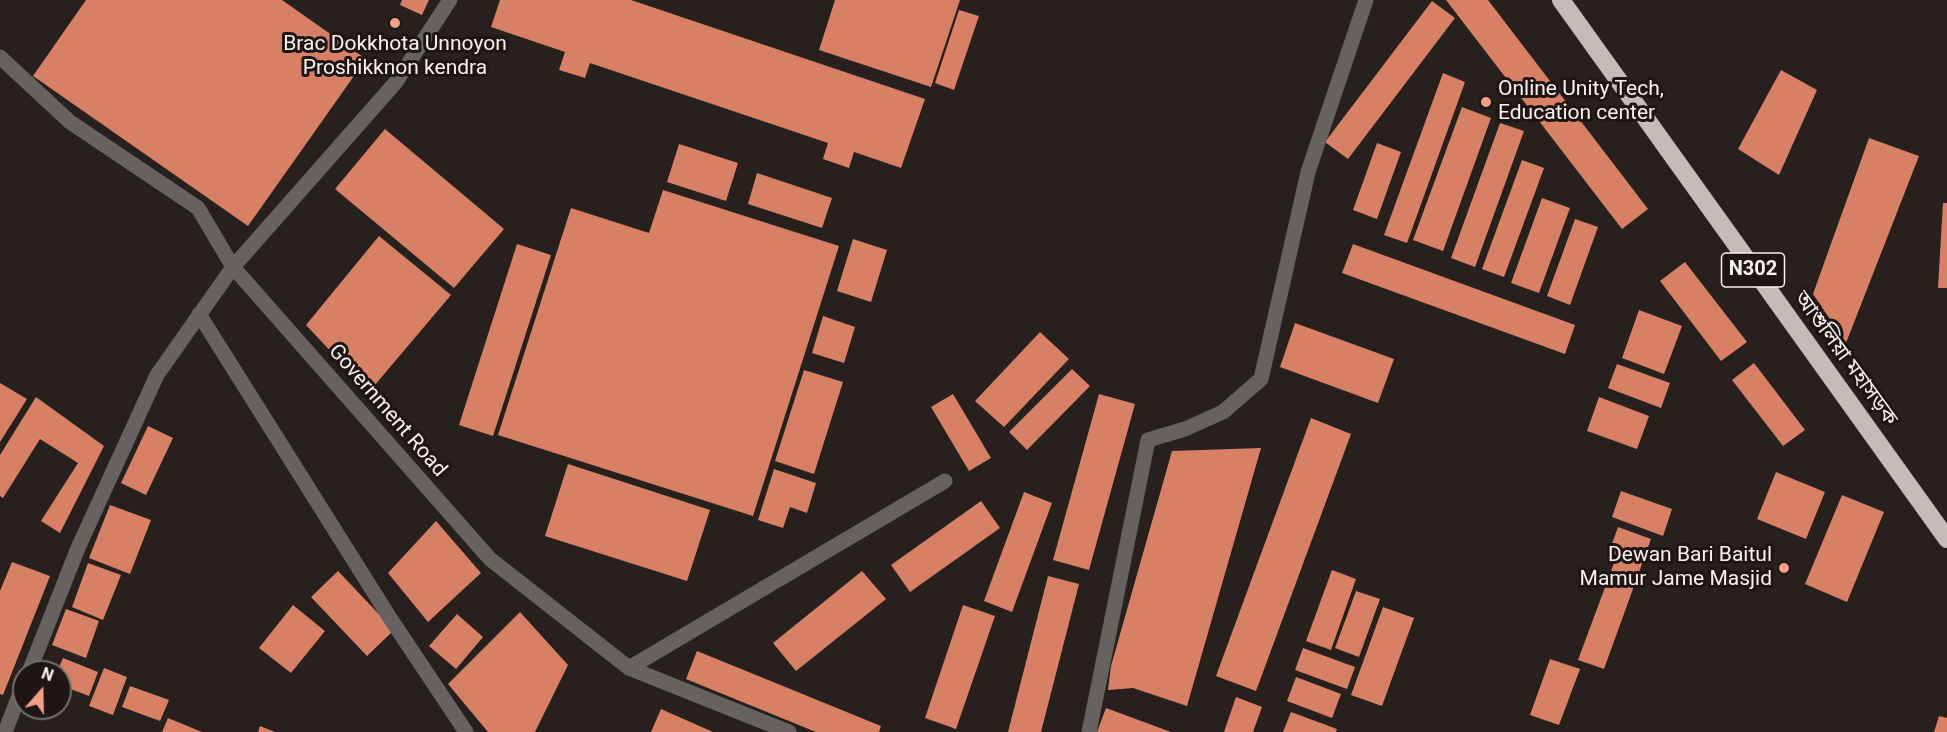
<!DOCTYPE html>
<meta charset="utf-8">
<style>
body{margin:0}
#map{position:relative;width:1947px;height:732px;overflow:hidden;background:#28201d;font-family:Roboto,sans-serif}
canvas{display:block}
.north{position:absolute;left:12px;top:660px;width:60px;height:60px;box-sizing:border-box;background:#1f1614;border:2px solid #766e6c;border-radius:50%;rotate:20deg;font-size:16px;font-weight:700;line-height:24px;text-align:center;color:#f8f2f0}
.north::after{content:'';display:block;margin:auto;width:21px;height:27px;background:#f39f86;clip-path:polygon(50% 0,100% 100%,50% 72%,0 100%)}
</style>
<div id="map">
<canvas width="1947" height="732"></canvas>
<div class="north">N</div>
</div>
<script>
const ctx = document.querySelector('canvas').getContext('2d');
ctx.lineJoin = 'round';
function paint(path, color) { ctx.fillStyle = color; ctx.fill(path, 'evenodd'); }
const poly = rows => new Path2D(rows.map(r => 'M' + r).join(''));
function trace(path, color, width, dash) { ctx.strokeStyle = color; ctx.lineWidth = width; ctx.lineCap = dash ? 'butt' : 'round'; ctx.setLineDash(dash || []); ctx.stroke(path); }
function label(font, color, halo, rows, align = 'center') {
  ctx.font = font + ' Roboto,"Noto Sans Bengali",sans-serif'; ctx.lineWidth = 6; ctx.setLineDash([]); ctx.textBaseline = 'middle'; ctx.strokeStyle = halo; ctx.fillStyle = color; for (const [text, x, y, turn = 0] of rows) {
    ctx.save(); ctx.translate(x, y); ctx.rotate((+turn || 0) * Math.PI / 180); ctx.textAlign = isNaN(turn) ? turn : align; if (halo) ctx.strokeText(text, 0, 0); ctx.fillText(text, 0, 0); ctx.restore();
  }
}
const building = poly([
 [86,0,282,0,366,59,248,226,33,76],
 [402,0,429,0,422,15,400,5],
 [500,0,631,0,925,99,901,168,854,152,849,168,823,159,828,143,590,63,585,78,559,70,565,52,491,27],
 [835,0,960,0,931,87,819,50],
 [1446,0,1488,0,1648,209,1622,229],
 [1432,1,1455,18,1348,159,1325,142],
 [959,10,979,16,954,90,935,83],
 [1781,70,1817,90,1779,175,1738,149],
 [1443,73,1465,82,1407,243,1384,235],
 [1462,107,1491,118,1443,251,1413,240],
 [1500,123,1524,131,1475,267,1451,258],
 [385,129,504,229,454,288,335,189],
 [1869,138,1919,156,1846,343,1813,294],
 [1377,143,1401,152,1377,219,1353,210],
 [679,144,738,163,726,201,667,182],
 [1522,160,1544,168,1504,277,1482,269],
 [757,173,832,198,822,228,748,204],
 [663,190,839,246,753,516,498,435,571,208,649,233],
 [1542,198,1570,208,1539,293,1511,283],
 [1943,203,1947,203,1947,288,1938,288],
 [1575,219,1598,227,1570,305,1547,296],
 [379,236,451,295,369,392,306,325],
 [853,239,887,250,871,302,837,291],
 [517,244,551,255,493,436,459,425],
 [1353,244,1575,325,1565,354,1342,273],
 [1685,262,1747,342,1721,361,1660,281],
 [1639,310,1682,326,1664,374,1622,358],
 [823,316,855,327,844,363,812,353],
 [1295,323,1394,359,1378,403,1280,367],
 [1040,332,1069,359,1004,427,975,401],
 [1754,363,1805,430,1783,446,1732,380],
 [1617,364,1670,383,1661,408,1608,388],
 [1072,369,1090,386,1027,450,1009,432],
 [804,370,843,382,814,474,775,461],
 [0,383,27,399,0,442],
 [953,394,991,458,969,471,931,407],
 [1099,394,1135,404,1089,570,1053,560],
 [36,397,104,446,60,533,41,521,78,463,40,439,3,498,0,496,0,455],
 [1599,397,1649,416,1637,449,1587,431],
 [1311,418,1351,434,1256,691,1216,676],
 [148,426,173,438,146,495,121,483],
 [1261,448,1187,706,1133,688,1108,690,1111,666,1172,451],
 [568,464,710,510,687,581,545,536],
 [774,469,816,483,807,513,790,507,783,528,758,520],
 [1776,472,1825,492,1806,539,1757,519],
 [1621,491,1672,509,1663,536,1612,517],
 [1024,492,1052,503,1012,612,984,601],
 [1842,495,1884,512,1847,602,1805,584],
 [981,501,1000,528,910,592,891,565],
 [110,505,151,520,130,574,89,558],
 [436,521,481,573,428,622,388,573],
 [1618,527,1651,539,1604,669,1578,660,1617,555,1609,552],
 [12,562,50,576,3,695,0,694,0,591],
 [88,563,121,575,103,620,72,607],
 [1332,570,1356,579,1331,650,1306,641],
 [338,571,394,630,367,656,311,597],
 [862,571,886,599,796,671,773,643],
 [1048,576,1079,584,1041,732,1008,732],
 [1356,591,1380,599,1359,657,1335,648],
 [293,605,325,631,291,673,259,648],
 [963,605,995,616,956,729,925,718],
 [1383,607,1414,618,1382,706,1351,695],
 [66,609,99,621,86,658,52,645],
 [520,612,568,665,535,732,488,732,448,684],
 [457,614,483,637,456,669,429,646],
 [1303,648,1355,667,1347,689,1295,670],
 [697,651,881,726,879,732,816,732,686,679],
 [63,658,98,672,89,696,60,685,60,672,57,672],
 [1550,659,1580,669,1559,725,1530,715],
 [104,668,127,677,113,715,89,706],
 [1296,677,1341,694,1332,718,1287,701],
 [130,686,169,700,160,721,122,707],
 [1236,697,1262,707,1253,732,1224,732],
 [1106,708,1171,732,1097,732],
 [661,709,713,732,651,732],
 [1291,712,1337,729,1336,732,1283,732],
 [1939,716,1947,718,1947,732,1934,732],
 [168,718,202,732,162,732],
 [260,726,275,732,258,732]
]);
const minor = poly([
 [0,57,70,122,198,208,233,267,490,559,629,668,789,732],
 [199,314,390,618,466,732],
 [629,668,945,481],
 [29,672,78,548,157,375,233,267,396,82,450,0],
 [5,732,24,683],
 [1089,732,1148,440,1185,429,1223,412,1261,379,1308,172,1366,0]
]);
const highway = poly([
 [1561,0,1947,539]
]);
const markers = [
 [395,23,6,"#f39f86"],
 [1486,102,6,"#f39f86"],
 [1784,568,6,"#f39f86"]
];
const shields = [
 [1753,270,63]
];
const shieldNames = [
 ["N302",1753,270]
];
const poiNames = [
 ["Brac Dokkhota Unnoyon",395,45],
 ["Proshikknon kendra",395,69],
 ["Online Unity Tech,",1498,90,"left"],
 ["Education center",1498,114,"left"],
 ["Dewan Bari Baitul",1772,556,"right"],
 ["Mamur Jame Masjid",1772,580,"right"]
];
const streetNames = [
 ["আশুলিয়া মহাসড়ক",1845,359,54],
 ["Government Road",387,411,49]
];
paint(building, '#d88066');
trace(minor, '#666260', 15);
trace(highway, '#c7bbb8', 18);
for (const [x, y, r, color] of markers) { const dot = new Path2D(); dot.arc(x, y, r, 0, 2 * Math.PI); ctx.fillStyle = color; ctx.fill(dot); trace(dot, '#1f1614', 2); }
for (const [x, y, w] of shields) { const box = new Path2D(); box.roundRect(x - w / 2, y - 17, w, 34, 4.5); ctx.fillStyle = '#1f1614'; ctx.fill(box); trace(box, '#f8f2f0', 1.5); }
label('bold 20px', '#f8f2f0', null, shieldNames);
label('21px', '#f8f2f0', '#1f1614', poiNames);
label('21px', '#f8f2f0', '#1f1614', streetNames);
</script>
